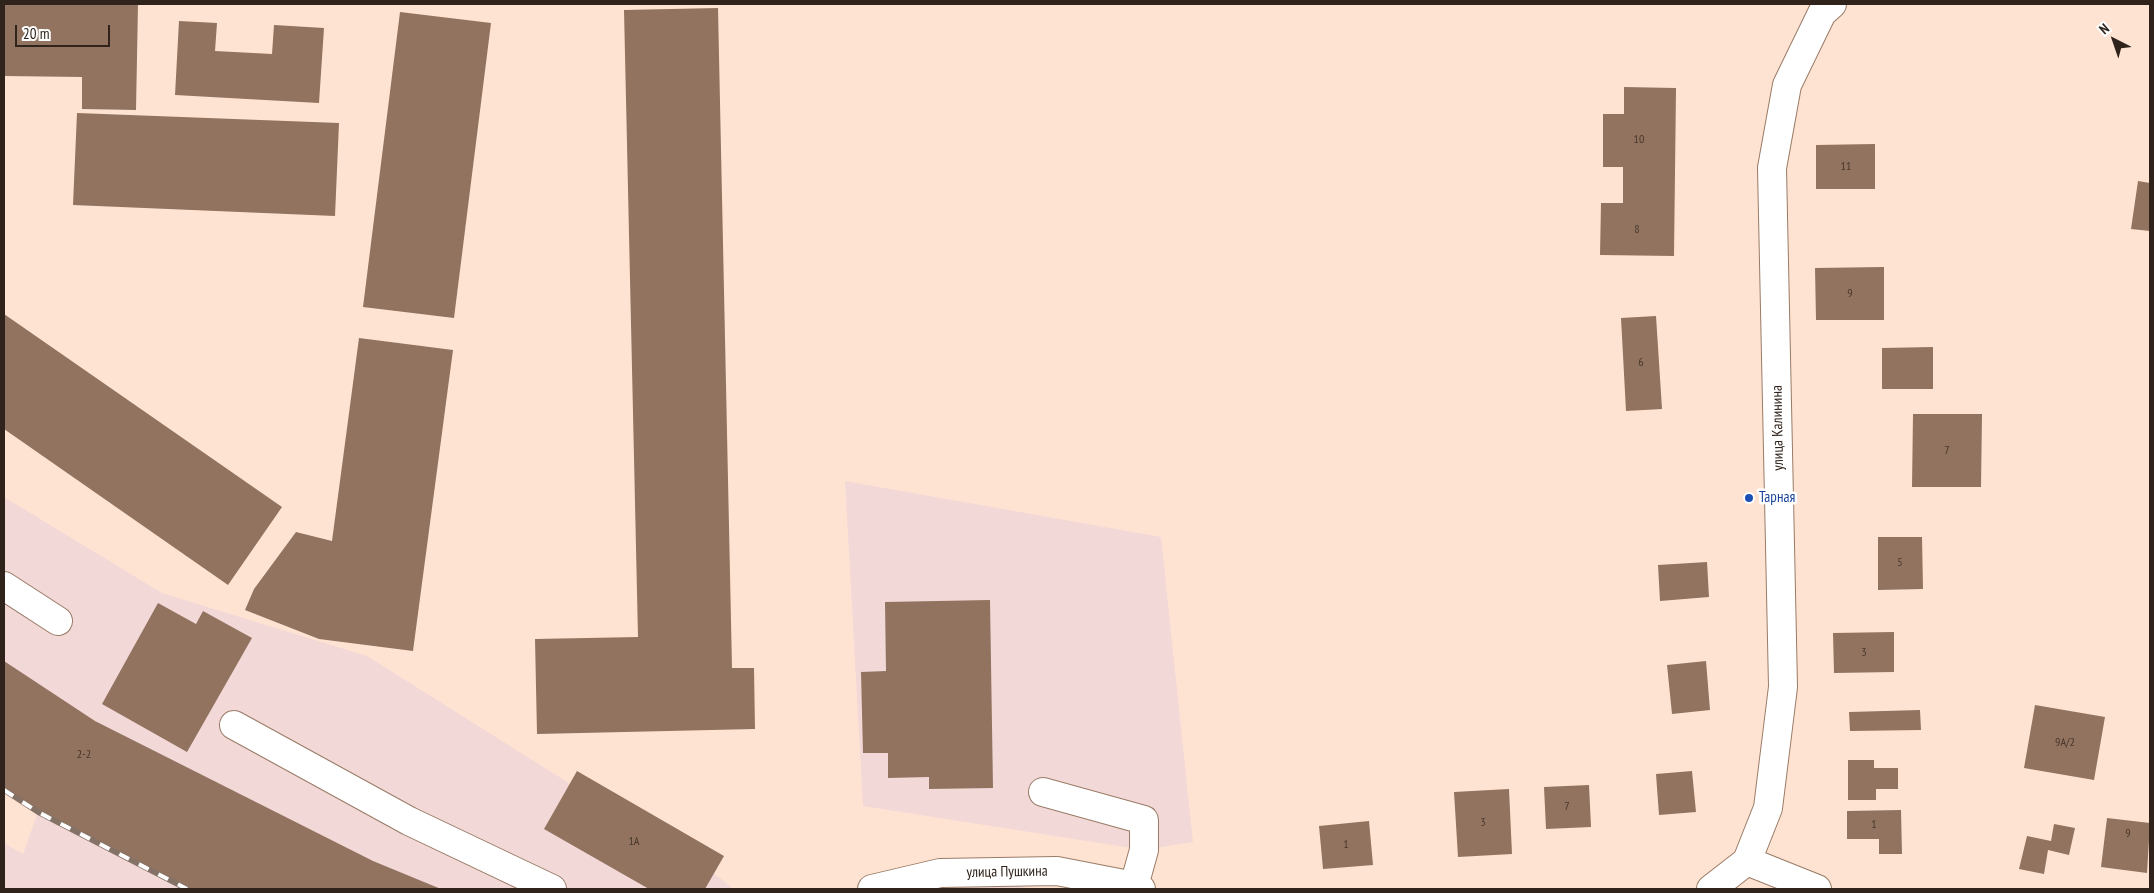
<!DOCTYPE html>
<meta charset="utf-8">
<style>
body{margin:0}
#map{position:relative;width:2154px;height:893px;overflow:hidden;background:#ffe3d2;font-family:"PT Sans Narrow",sans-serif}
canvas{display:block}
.frame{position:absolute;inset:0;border:5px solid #2f231b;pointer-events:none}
.north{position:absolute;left:2089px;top:15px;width:50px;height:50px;-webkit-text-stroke:4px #fff;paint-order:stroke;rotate:319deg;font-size:14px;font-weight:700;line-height:20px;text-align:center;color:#2f231b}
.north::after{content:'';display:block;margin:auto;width:18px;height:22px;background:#2f231b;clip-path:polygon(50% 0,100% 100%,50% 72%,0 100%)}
.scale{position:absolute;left:15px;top:25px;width:95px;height:22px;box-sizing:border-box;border:2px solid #2f231b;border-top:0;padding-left:6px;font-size:15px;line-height:18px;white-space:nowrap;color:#2f231b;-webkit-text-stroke:4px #fff;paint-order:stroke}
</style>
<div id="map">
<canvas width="2154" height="893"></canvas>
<div class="frame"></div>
<div class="north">N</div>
<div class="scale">20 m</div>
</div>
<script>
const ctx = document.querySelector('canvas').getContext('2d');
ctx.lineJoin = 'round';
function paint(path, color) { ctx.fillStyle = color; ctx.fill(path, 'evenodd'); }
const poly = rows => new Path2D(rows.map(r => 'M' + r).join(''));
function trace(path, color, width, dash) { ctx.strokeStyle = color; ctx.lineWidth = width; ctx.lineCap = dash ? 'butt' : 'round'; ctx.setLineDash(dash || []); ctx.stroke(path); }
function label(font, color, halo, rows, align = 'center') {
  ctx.font = font + ' "PT Sans Narrow",sans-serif'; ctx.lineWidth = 5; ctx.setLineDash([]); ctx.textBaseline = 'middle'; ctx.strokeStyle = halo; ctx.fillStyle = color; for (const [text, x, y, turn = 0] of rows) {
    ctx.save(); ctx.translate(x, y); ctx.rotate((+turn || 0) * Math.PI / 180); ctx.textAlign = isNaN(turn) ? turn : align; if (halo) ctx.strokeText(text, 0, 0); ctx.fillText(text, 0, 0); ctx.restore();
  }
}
const industrial = poly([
 [845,481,1161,537,1193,842,1144,850,863,806],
 [4,497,162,593,367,656,723,880,733,889,4,889,4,843,23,854,38,812,4,790],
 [995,875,1027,889,886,889]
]);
const building = poly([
 [4,4,138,4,136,110,82,109,82,77,4,76],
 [718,8,732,668,754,668,755,729,537,734,535,639,638,637,624,10],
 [400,12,491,23,454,318,363,307],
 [179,21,217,23,215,51,272,54,274,25,324,28,319,103,175,95],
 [1624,87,1676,88,1674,256,1600,255,1601,203,1623,203,1623,167,1603,167,1603,114,1624,114],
 [77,113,339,123,335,216,73,205],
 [1875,144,1875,189,1816,189,1816,145],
 [2138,181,2150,183,2150,231,2131,229],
 [1884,267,1884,320,1816,320,1815,268],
 [4,314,282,507,228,585,4,429],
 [1656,316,1662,409,1626,411,1621,318],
 [359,338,453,350,413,651,319,639,245,610,254,589,296,532,332,541],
 [1933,347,1933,389,1882,389,1882,348],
 [1913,414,1982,414,1981,487,1912,487],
 [1878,537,1922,537,1923,589,1878,590],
 [1707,562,1709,597,1660,601,1658,565],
 [990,600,993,788,929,789,929,777,888,778,888,753,863,753,861,672,886,671,885,602],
 [158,603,196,624,203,611,252,638,187,752,102,704],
 [1894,632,1894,672,1834,673,1833,633],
 [4,661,95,721,373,861,441,889,187,889,38,812,4,790],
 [1706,661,1710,710,1672,714,1667,665],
 [2035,705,2105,717,2094,780,2024,768],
 [1920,710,1921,730,1850,731,1849,712],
 [1848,760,1874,760,1874,768,1898,768,1898,789,1876,789,1876,800,1848,800],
 [577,771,724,856,705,889,649,889,544,829],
 [1692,771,1696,812,1659,815,1656,774],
 [1589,785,1591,827,1546,829,1544,787],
 [1509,789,1512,854,1458,857,1454,792],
 [1901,810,1902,854,1879,854,1879,839,1847,839,1847,811],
 [2107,818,2150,823,2147,873,2101,867],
 [1369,821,1373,865,1323,869,1319,826],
 [2054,824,2075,828,2069,855,2048,850,2044,874,2019,869,2027,836,2051,841]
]);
const minor = poly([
 [4,586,58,621],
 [234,725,409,821,552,889],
 [1043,792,1144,820,1144,850,1134,886],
 [1747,861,1817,889],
 [872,889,940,873,1057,871,1134,886,1141,889]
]);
const major = poly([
 [1711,889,1747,861,1768,808,1783,687,1772,168,1787,85,1822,13,1832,4]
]);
const rail = poly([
 [4,790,38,812,187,889]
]);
const markers = [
 [1749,498,5,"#1a4fb4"]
];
const numberNames = [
 ["10",1639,140],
 ["11",1846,167],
 ["8",1637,230],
 ["9",1850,294],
 ["6",1641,363],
 ["7",1947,451],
 ["5",1900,563],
 ["3",1864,653],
 ["9А/2",2065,743],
 ["2-2",84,755],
 ["7",1567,807],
 ["3",1483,823],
 ["1",1874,825],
 ["9",2128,834],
 ["1А",634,842],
 ["1",1346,845]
];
const streetNames = [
 ["улица Калинина",1778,428,-91],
 ["улица Пушкина",1007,872,-1]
];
const transitNames = [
 ["Тарная",1759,498]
];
paint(industrial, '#f3d8d8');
paint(building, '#91735f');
trace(minor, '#997b66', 30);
trace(major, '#997b66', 30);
trace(minor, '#fff', 28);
trace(major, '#fff', 28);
trace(rail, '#857266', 5.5);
trace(rail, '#fff', 4, [11]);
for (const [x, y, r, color] of markers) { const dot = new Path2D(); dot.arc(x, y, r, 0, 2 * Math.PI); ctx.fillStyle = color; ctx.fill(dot); trace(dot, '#fff', 2); }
label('12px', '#48372c', null, numberNames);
label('15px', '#2f231b', '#fff', streetNames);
label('15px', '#164399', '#fff', transitNames, 'left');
</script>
